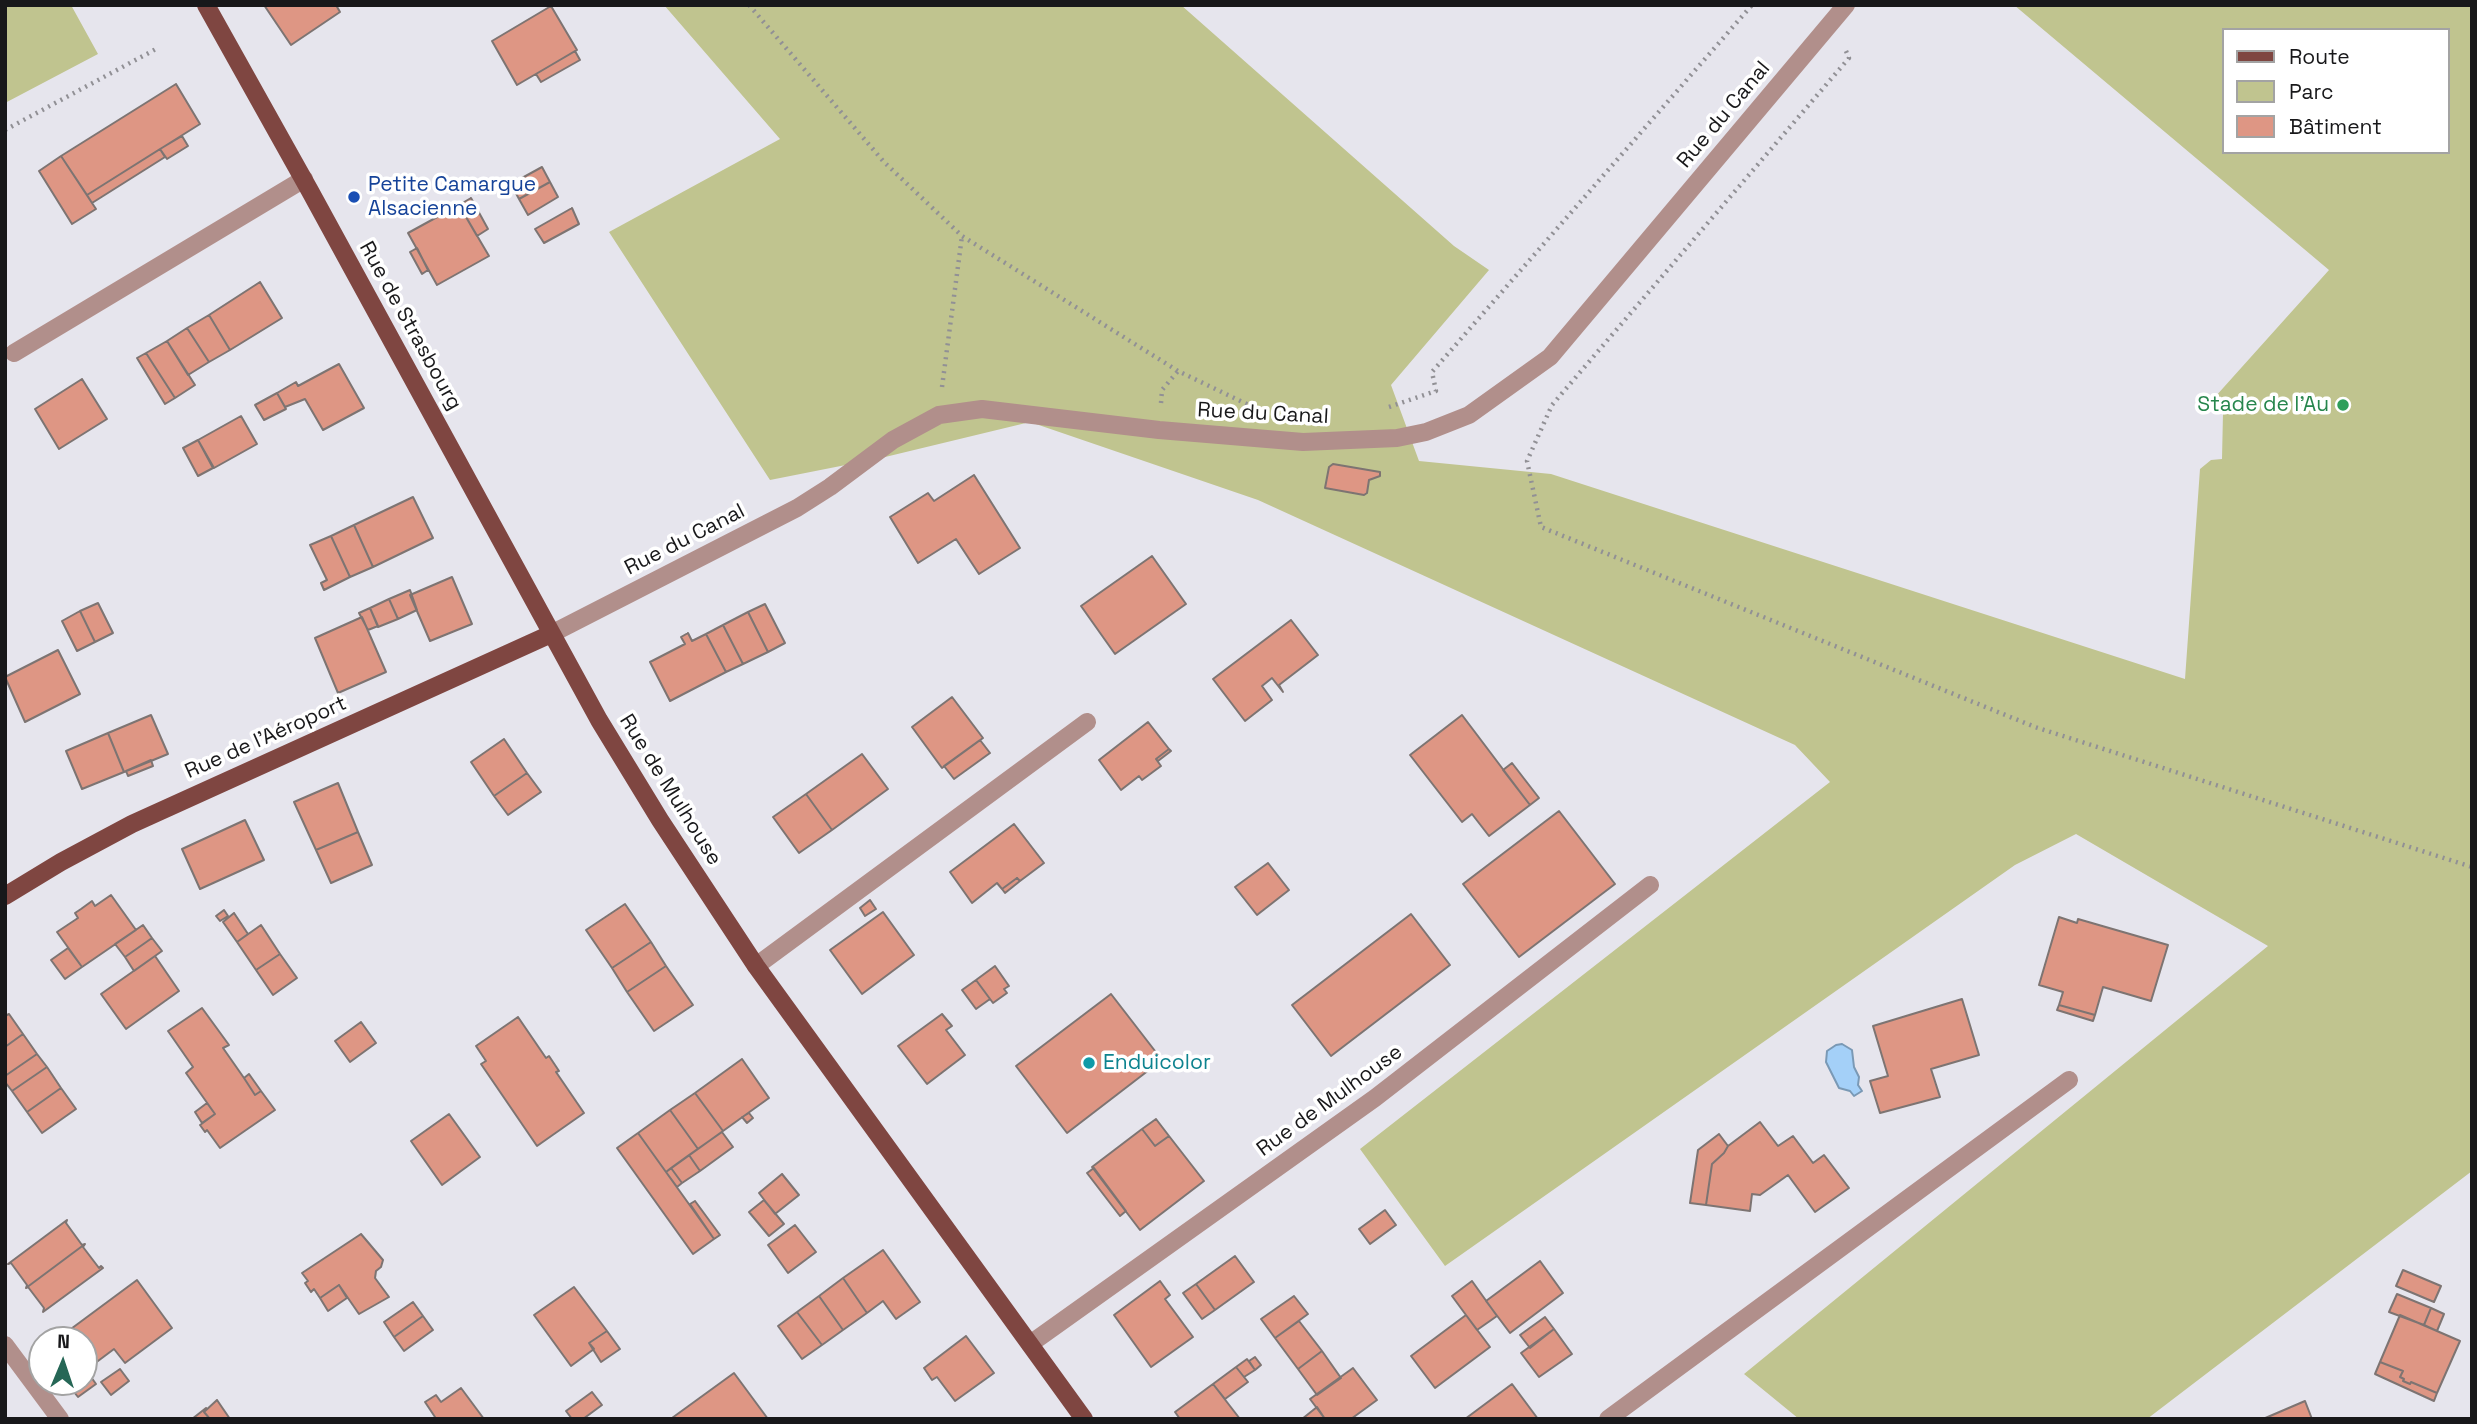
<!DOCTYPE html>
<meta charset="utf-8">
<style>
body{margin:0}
#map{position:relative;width:2477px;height:1424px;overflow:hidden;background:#e6e5ed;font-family:"Space Grotesk",sans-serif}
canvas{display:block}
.frame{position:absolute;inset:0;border:7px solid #18181a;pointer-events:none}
.legend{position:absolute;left:2222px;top:28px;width:228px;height:126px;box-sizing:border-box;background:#fff;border:2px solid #a3a3a3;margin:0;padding:9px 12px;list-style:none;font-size:21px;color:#18181a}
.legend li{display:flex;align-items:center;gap:14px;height:35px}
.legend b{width:35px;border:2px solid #a3a3a3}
.north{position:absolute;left:28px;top:1326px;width:70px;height:70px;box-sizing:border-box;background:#fff;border:2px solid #a3a3a3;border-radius:50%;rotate:2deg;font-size:19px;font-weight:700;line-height:28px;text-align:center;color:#18181a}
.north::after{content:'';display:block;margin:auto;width:24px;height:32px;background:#266756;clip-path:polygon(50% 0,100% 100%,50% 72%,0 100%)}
</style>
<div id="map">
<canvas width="2477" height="1424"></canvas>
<div class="frame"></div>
<ul class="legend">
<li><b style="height:9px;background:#7f4641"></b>Route</li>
<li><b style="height:19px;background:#c0c48f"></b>Parc</li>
<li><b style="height:19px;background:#de9684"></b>Bâtiment</li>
</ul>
<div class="north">N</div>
</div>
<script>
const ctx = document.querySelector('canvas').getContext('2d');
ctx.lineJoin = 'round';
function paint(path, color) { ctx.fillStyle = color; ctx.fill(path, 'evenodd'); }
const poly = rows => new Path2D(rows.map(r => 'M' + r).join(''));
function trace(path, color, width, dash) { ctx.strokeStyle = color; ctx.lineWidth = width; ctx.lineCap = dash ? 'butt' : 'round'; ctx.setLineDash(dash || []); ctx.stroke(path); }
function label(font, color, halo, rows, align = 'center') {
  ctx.font = font + ' "Space Grotesk",sans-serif'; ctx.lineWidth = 7; ctx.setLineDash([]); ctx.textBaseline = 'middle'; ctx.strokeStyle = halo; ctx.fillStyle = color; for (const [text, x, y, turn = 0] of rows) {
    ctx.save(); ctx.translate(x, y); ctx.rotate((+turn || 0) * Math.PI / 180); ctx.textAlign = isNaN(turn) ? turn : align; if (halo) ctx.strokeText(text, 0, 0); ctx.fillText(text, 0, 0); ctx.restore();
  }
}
const green = poly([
 [5,5,71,5,98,54,5,103],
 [664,5,1181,5,1454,246,1489,270,1391,385,1419,461,1551,474,2185,679,2200,469,2211,460,2222,459,2223,413,2215,413,2215,397,2329,270,2014,5,2472,5,2472,1171,2147,1419,1799,1419,1744,1374,2268,946,2076,834,2015,865,1445,1266,1360,1149,1830,782,1795,745,1258,500,1030,422,881,458,770,480,609,232,780,139],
 [2223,30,2447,30,2447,152,2223,152]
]);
const water = poly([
 [1842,1044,1852,1050,1854,1067,1859,1077,1858,1085,1862,1091,1854,1096,1850,1091,1839,1088,1826,1062,1827,1051,1836,1045,1842,1044]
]);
const building = poly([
 [264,5,336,5,340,12,291,45,264,5],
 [551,6,577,50,517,85,492,41,551,6],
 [575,51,580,60,541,82,536,74,575,51],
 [176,84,200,124,87,195,61,156,176,84],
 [182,136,188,146,167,159,160,149,182,136],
 [160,149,165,157,92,203,87,195,160,149],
 [61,156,96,209,72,224,39,171,61,156],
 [542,167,550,182,519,199,511,184,542,167],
 [550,182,558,197,528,215,519,199,550,182],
 [471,198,488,229,477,236,459,205,471,198],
 [459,205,489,256,437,285,408,233,459,205],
 [572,208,579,224,544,243,535,229,572,208],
 [417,248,428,270,422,274,410,252,417,248],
 [260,282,282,318,230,350,209,315,260,282],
 [209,315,230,350,209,362,187,328,209,315],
 [187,328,209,362,188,375,167,341,187,328],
 [167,341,195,385,175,398,146,353,167,341],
 [146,353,175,398,165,404,137,358,146,353],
 [339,364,364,408,323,430,305,399,285,407,277,393,296,382,298,386,339,364],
 [82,379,107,419,59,449,35,409,82,379],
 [277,393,286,409,264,420,255,405,277,393],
 [241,416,257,444,214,468,198,440,241,416],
 [198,440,213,468,198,476,183,448,198,440],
 [1333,464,1380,472,1380,476,1369,480,1367,493,1364,495,1325,488,1329,467,1333,464],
 [974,475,1020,548,979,574,956,539,918,563,890,517,928,493,934,501,974,475],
 [413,497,433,538,373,567,354,525,413,497],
 [354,525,373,567,350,577,331,536,354,525],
 [331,536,350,577,324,590,321,583,327,580,310,545,331,536],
 [1152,556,1186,604,1115,654,1081,606,1152,556],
 [452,577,472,624,430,641,410,595,452,577],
 [410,590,417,610,398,619,389,599,410,590],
 [389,599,398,619,378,627,370,608,389,599],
 [98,603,113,633,95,642,80,611,98,603],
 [765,604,785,643,768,652,748,612,765,604],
 [370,608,378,626,368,630,359,613,370,608],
 [80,611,95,642,77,651,62,621,80,611],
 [748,612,768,652,743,664,723,625,748,612],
 [362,617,386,672,338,693,315,638,362,617],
 [1291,620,1318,655,1279,685,1283,692,1272,678,1262,686,1272,700,1245,721,1213,679,1291,620],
 [723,625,743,664,726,672,706,634,723,625],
 [688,633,692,641,706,634,726,672,670,701,650,662,685,644,681,637,688,633],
 [58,650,80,694,25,722,5,677,58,650],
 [952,697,983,738,942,768,912,727,952,697],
 [151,715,168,754,124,772,108,733,151,715],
 [1462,715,1530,805,1489,836,1472,814,1462,822,1410,755,1462,715],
 [1148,722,1169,749,1156,759,1161,766,1142,780,1139,776,1121,790,1099,760,1148,722],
 [108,733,124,772,82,789,66,751,108,733],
 [504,739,527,773,494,796,471,762,504,739],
 [980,740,990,753,954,779,944,766,980,740],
 [1169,749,1171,751,1158,761,1156,759,1169,749],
 [862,754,888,789,832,830,806,794,862,754],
 [151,760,153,766,128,776,126,771,151,760],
 [1512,763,1539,798,1530,805,1503,770,1512,763],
 [527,773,541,792,508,815,494,796,527,773],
 [338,783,358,832,316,850,294,802,338,783],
 [806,794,832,830,799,853,773,817,806,794],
 [1559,811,1615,884,1519,957,1463,884,1559,811],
 [245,820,264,860,200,889,182,849,245,820],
 [1014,824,1044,863,1020,881,1017,878,1002,889,997,883,972,903,950,872,1014,824],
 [358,832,372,865,331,883,316,850,358,832],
 [1268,863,1289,890,1257,915,1235,887,1268,863],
 [1017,878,1020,881,1005,893,1002,889,1017,878],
 [111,895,136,930,82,967,57,932,78,918,75,913,81,909,92,901,95,906,111,895],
 [870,900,876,909,865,916,860,908,870,900],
 [625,904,651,942,612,968,586,930,625,904],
 [224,910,228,916,220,921,216,916,224,910],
 [883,912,914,955,862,994,830,950,883,912],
 [234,913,248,934,237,942,223,922,234,913],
 [1411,914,1450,965,1331,1056,1292,1005,1411,914],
 [2059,917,2077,923,2078,919,2168,945,2151,1001,2103,987,2095,1015,2059,1005,2063,992,2039,985,2059,917],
 [143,925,152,938,125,957,115,944,143,925],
 [261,925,280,954,256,970,237,942,261,925],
 [152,938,162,951,134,971,125,957,152,938],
 [651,942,666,966,627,992,612,968,651,942],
 [68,948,82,967,65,979,51,960,68,948],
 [280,954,297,978,273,995,256,970,280,954],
 [155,956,179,991,126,1029,101,994,155,956],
 [666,966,693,1005,654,1031,627,992,666,966],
 [995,966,1009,986,1004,989,1007,993,993,1003,976,980,995,966],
 [976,980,990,999,976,1009,962,990,976,980],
 [1111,994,1162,1060,1067,1133,1016,1066,1111,994],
 [1962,999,1979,1055,1931,1069,1940,1097,1880,1113,1870,1081,1888,1076,1873,1026,1962,999],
 [2059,1005,2095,1015,2093,1021,2057,1010,2059,1005],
 [202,1008,229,1045,223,1048,244,1078,255,1095,261,1091,275,1110,220,1148,207,1130,205,1132,200,1125,215,1114,186,1073,193,1067,168,1031,202,1008],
 [9,1014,23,1034,5,1047,5,1016,9,1014],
 [942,1014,952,1026,946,1030,965,1055,927,1084,898,1046,942,1014],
 [518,1017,546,1058,549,1056,559,1071,556,1072,584,1113,537,1146,481,1064,486,1061,476,1046,518,1017],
 [361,1022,376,1043,350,1062,335,1041,361,1022],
 [23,1034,37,1054,5,1076,5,1047,23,1034],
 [37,1054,47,1067,12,1091,5,1082,5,1076,37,1054],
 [742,1059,769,1098,723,1131,695,1093,742,1059],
 [47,1067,61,1088,27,1112,12,1091,47,1067],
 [249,1074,261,1091,255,1095,244,1078,249,1074],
 [61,1088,76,1109,42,1133,27,1112,61,1088],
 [695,1093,723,1131,698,1149,670,1110,695,1093],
 [207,1103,215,1114,202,1123,195,1112,207,1103],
 [670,1110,698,1149,666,1172,638,1133,670,1110],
 [749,1113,753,1118,747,1123,742,1117,749,1113],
 [449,1114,480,1157,442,1185,411,1141,449,1114],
 [1156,1119,1169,1136,1155,1146,1142,1129,1156,1119],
 [1760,1122,1778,1146,1793,1136,1813,1163,1824,1155,1849,1188,1815,1212,1788,1175,1760,1195,1752,1194,1750,1211,1706,1205,1712,1164,1724,1153,1728,1146,1760,1122],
 [1142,1129,1155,1146,1169,1136,1204,1181,1140,1230,1092,1167,1142,1129],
 [722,1132,733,1147,700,1171,689,1155,722,1132],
 [638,1133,714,1239,693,1254,617,1148,638,1133],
 [1719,1134,1728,1146,1724,1153,1712,1164,1706,1205,1690,1203,1698,1150,1719,1134],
 [689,1155,700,1171,682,1183,671,1168,689,1155],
 [671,1168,682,1183,677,1187,666,1172,671,1168],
 [1094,1168,1126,1211,1120,1216,1087,1173,1094,1168],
 [782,1174,799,1195,775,1214,759,1193,782,1174],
 [764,1200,784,1224,769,1236,749,1212,764,1200],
 [695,1201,720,1235,714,1239,690,1204,695,1201],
 [1385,1210,1396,1225,1370,1244,1359,1229,1385,1210],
 [67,1220,66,1223,82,1245,85,1244,26,1288,27,1285,11,1263,8,1264,67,1220],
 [795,1225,816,1252,788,1273,768,1245,795,1225],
 [361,1234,383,1260,381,1267,376,1271,375,1278,389,1297,359,1314,339,1285,320,1298,314,1289,311,1292,305,1283,308,1281,302,1273,361,1234],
 [85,1244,83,1247,99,1268,101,1266,103,1268,43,1312,44,1308,28,1287,26,1288,85,1244],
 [883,1250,920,1302,896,1319,883,1301,867,1313,843,1278,883,1250],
 [1235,1256,1254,1282,1215,1310,1196,1284,1235,1256],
 [1540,1261,1563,1293,1510,1333,1486,1301,1540,1261],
 [2403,1270,2441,1286,2434,1302,2396,1286,2403,1270],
 [843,1278,867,1313,843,1330,819,1296,843,1278],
 [137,1280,172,1328,125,1363,114,1349,86,1370,96,1384,78,1397,66,1382,84,1382,84,1340,56,1340,137,1280],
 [1160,1281,1170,1295,1165,1299,1193,1337,1151,1367,1114,1315,1160,1281],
 [1472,1281,1497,1316,1477,1330,1452,1296,1472,1281],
 [1196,1284,1215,1310,1202,1319,1183,1293,1196,1284],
 [339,1285,347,1298,328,1311,320,1298,339,1285],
 [574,1287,607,1331,589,1343,594,1349,571,1366,534,1315,574,1287],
 [2397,1294,2431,1308,2424,1325,2389,1312,2397,1294],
 [819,1296,843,1330,822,1345,797,1312,819,1296],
 [1294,1296,1308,1314,1275,1338,1261,1319,1294,1296],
 [413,1302,423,1316,394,1337,384,1322,413,1302],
 [2431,1308,2444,1314,2437,1331,2424,1325,2431,1308],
 [797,1312,822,1345,802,1359,778,1326,797,1312],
 [1466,1315,1490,1347,1435,1388,1411,1356,1466,1315],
 [2400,1315,2460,1341,2437,1393,2411,1382,2410,1384,2403,1381,2404,1379,2400,1377,2403,1371,2380,1362,2400,1315],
 [423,1316,433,1330,404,1351,394,1337,423,1316],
 [1545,1317,1554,1329,1530,1348,1520,1335,1545,1317],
 [1299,1321,1322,1351,1298,1369,1275,1338,1299,1321],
 [1554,1329,1572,1354,1539,1377,1521,1353,1554,1329],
 [607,1331,620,1349,601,1362,589,1343,607,1331],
 [966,1336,994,1373,955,1401,937,1377,932,1380,924,1368,966,1336],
 [1322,1351,1341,1378,1317,1395,1298,1369,1322,1351],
 [1255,1357,1261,1365,1255,1370,1249,1361,1255,1357],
 [1247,1359,1255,1370,1244,1377,1236,1367,1247,1359],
 [2380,1362,2403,1371,2400,1377,2404,1379,2403,1381,2410,1384,2411,1382,2437,1393,2434,1401,2375,1374,2380,1362],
 [1236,1367,1248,1382,1225,1399,1213,1384,1236,1367],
 [1353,1368,1377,1400,1351,1419,1325,1419,1310,1399,1353,1368],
 [120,1369,129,1381,111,1395,101,1382,120,1369],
 [734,1373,768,1419,672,1419,672,1418,734,1373],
 [1213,1384,1240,1419,1180,1419,1175,1412,1213,1384],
 [1512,1384,1538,1419,1465,1419,1512,1384],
 [461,1388,484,1419,432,1419,435,1417,425,1402,436,1395,441,1402,461,1388],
 [592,1392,602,1405,583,1419,572,1419,566,1411,592,1392],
 [217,1400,230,1419,210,1419,204,1412,217,1400],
 [2305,1401,2312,1419,2263,1419,2305,1401],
 [1317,1407,1325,1419,1302,1419,1317,1407],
 [206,1408,204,1412,210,1419,192,1419,206,1408]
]);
const path = poly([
 [749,5,884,162,962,236,1178,371,1255,408],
 [1846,51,1849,58,1552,405,1527,461,1541,527,2035,727,2472,867],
 [5,130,156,49],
 [942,387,962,236],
 [1161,403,1162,390,1178,371],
 [1389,407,1436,391,1432,372,1752,5]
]);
const minor = poly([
 [14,353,304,179],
 [551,634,797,508,830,487,893,440,939,415,982,409,1159,430,1303,442,1397,438,1426,432,1469,415,1550,357,1846,5],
 [756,966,1087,722],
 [1030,1344,1375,1098,1650,885],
 [5,1345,60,1419],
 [1608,1419,2069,1080]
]);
const major = poly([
 [206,5,310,191,599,720,660,820,756,966,1084,1419],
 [5,896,61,862,132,824,551,634]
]);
const markers = [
 [354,197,7,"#1a4fb4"],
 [2343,405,7,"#2e9e5b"],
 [1089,1063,7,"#0f9aa8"]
];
const streetNames = [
 ["Rue du Canal",1724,115,-50],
 ["Rue de Strasbourg",410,326,61],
 ["Rue du Canal",1263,414,3],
 ["Rue du Canal",685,540,-27],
 ["Rue de l'Aéroport",266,738,-24],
 ["Rue de Mulhouse",670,790,58],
 ["Rue de Mulhouse",1330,1101,-36]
];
const transitNames = [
 ["Petite Camargue",368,185],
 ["Alsacienne",368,209]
];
const leisureNames = [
 ["Stade de l'Au",2329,405]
];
const cultureNames = [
 ["Enduicolor",1103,1063]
];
paint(green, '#c0c48f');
paint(water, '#a4d0f8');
trace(water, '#7a99b5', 2);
paint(building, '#de9684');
trace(building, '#7d7472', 2);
trace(path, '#919095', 4.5, [2, 5]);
trace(minor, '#b18f8b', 18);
trace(major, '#7f4641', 18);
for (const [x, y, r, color] of markers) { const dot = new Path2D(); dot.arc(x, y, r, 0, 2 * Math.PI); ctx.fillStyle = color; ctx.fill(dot); trace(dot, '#fff', 2.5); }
label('21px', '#18181a', '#fff', streetNames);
label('21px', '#164399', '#fff', transitNames, 'left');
label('21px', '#27864d', '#fff', leisureNames, 'right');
label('21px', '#0d838f', '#fff', cultureNames, 'left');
</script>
